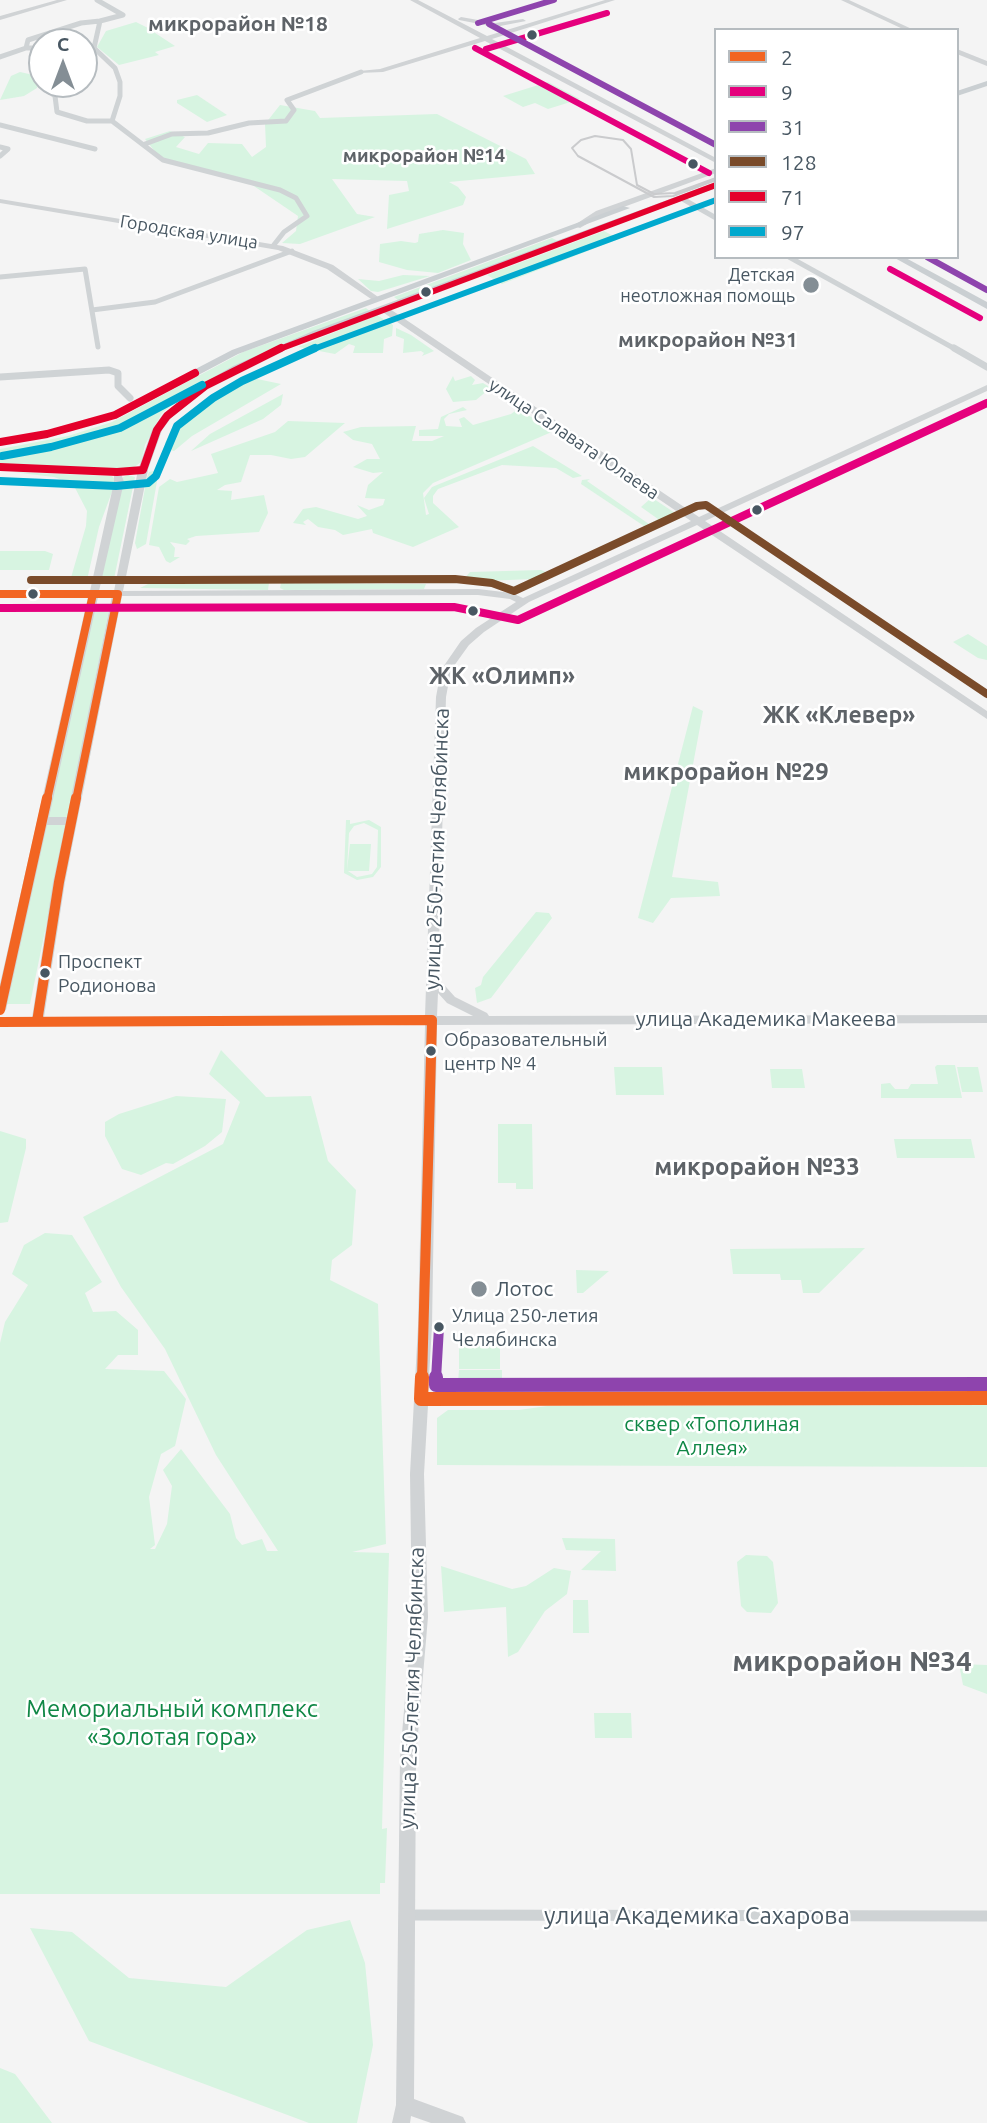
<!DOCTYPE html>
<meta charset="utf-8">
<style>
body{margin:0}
#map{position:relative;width:987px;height:2123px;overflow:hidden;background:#f4f4f4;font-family:Ubuntu,sans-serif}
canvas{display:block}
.legend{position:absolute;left:714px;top:28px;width:245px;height:231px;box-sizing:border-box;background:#fff;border:2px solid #b6bcc0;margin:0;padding:9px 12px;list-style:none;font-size:21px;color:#485762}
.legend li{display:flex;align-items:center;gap:14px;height:35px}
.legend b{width:35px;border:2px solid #b6bcc0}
.north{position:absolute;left:28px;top:28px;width:70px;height:70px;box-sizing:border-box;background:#fff;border:2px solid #b6bcc0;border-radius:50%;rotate:0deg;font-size:19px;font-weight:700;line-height:28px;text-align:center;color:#485762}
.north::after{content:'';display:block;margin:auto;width:24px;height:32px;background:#848e95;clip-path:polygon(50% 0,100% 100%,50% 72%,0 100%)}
</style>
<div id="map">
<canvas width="987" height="2123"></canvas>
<ul class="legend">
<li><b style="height:9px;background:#f26522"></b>2</li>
<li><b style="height:9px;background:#e5007d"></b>9</li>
<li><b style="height:9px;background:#8e44ad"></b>31</li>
<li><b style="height:9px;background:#7a4b2a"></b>128</li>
<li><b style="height:9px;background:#e4002b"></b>71</li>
<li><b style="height:9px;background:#00a9ce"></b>97</li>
</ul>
<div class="north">С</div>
</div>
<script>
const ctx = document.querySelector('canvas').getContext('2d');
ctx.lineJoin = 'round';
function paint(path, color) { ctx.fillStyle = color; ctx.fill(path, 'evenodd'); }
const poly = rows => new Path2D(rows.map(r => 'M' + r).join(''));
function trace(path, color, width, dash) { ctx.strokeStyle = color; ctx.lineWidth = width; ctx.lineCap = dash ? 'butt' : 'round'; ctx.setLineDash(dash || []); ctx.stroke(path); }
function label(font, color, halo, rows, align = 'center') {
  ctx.font = font + ' Ubuntu,sans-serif'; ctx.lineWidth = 5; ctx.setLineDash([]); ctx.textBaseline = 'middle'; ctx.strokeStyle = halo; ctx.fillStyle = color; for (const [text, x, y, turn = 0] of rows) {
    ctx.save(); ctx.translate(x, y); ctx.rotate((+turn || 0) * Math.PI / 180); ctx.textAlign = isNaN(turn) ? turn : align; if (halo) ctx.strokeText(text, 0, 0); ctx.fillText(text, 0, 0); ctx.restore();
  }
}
const green = poly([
 [136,22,146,27,175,46,155,52,159,55,119,65,97,47,106,31],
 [549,54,642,103,637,106,543,56],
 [20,72,38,76,37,88,24,96,0,100,11,76],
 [548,82,580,99,548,109,535,103,523,107,503,96],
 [197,95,227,115,207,122,177,103,177,100],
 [280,105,315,111,320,118,437,114,526,159,535,174,449,182,458,187,466,197,463,205,387,229,389,195,409,191,407,181,332,179,357,214,375,217,300,244,282,243,296,231,298,216,245,180,160,158,145,139,170,131,185,137,176,147,199,154,208,143,242,144,252,157,266,147,265,124],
 [443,230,464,233,463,244,471,260,438,273,407,270,379,262,380,244,401,241,415,243,418,242,419,234],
 [604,231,619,239,502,284,487,275],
 [552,238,558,241,398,300,394,297],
 [403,275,430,276,378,292,371,291,358,279,379,281],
 [366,308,371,312,280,345,194,388,162,413,145,445,141,462,132,469,0,466,0,449,68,436,112,422,243,352],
 [377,315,393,325,392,336,384,339,383,353,353,353,355,346,349,344,335,354,298,347],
 [396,328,411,335,434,351,422,356,424,353,421,351,403,353,404,339,396,336],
 [243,376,281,384,192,436,174,451,166,449,165,443,170,432,181,419],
 [453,376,455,381,471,376,475,380,472,385,483,383,496,391,488,390,476,400,453,402,446,389],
 [283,394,281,405,263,419,191,451,210,434],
 [463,407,467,410,449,414,444,419,446,426,462,427,459,419,464,417,473,425,511,414,518,409,554,431,433,483,423,493,426,515,429,514,424,498,432,487,533,446,582,476,573,478,556,468,502,465,438,489,433,496,433,503,459,527,413,547,373,533,372,529,343,535,335,530,318,527,308,519,303,522,306,525,293,523,303,509,316,507,358,519,367,516,357,505,369,510,383,505,385,499,365,498,368,485,383,472,373,473,353,467,367,459,380,459,372,444,353,440,343,432,361,427,416,426,412,441,432,441,444,436,419,436,419,430,438,429,441,417],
 [288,421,345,423,305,457,291,459,271,455,250,455,241,482,225,485,217,490,232,491,231,500,264,495,268,513,259,532,196,536,187,539,190,541,186,545,170,542,175,548,174,557,180,557,170,563,166,561,159,547,149,545,159,487,170,479,177,482,218,473,211,454,275,432],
 [613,467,636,483,639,489,678,515,647,528,581,484,582,480,590,479,587,481,649,524,658,519,641,507,650,499,609,471,605,471],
 [159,470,146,544,137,549,135,543,147,477,149,472],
 [12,472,112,476,116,481,99,527,87,580,70,581,86,526,87,511,73,484,54,477],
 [128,475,135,477,114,579,100,580,123,477],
 [0,551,45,551,53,554,49,570,0,570],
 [541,570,548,573,532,579,461,582,470,572],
 [150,583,269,583,268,590,140,588],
 [281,583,426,584,424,589,284,590,280,588],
 [109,610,68,818,47,818,92,611],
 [968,634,987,646,987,660,978,658,953,642],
 [693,706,703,711,672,877,718,882,720,896,671,898,653,923,638,918],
 [346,820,350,820,350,824,369,820,381,827,381,867,373,877,357,880,344,873],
 [364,823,378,830,377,867,372,874,357,877,348,871,369,871,371,844,350,844,347,870,349,833,354,826],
 [46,824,67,824,30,1004,7,1004],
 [536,912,549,913,552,918,491,998,477,1003,475,988,481,985,483,977],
 [221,1050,266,1097,311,1096,328,1161,356,1190,352,1245,332,1260,330,1280,378,1304,386,1544,352,1552,389,1553,382,1829,387,1828,385,1883,380,1883,380,1894,0,1894,0,1343,5,1322,28,1285,12,1274,24,1245,45,1233,72,1235,102,1282,85,1293,93,1312,116,1311,138,1330,138,1355,118,1355,105,1369,164,1371,186,1399,175,1446,161,1454,149,1497,155,1545,150,1549,155,1549,167,1524,172,1486,163,1470,181,1449,230,1514,236,1538,242,1545,262,1539,267,1551,278,1551,216,1455,165,1349,121,1287,83,1217,223,1144,240,1102,209,1074],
 [937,1065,955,1065,962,1098,881,1098,881,1084,890,1083,895,1089,908,1089,911,1084,938,1084,935,1067],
 [614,1067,662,1067,664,1095,616,1095],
 [957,1067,978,1067,983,1092,962,1092],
 [770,1069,802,1069,805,1088,772,1088],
 [176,1096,226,1099,222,1132,205,1146,173,1164,166,1163,141,1175,122,1169,105,1136,105,1122,119,1114],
 [498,1124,532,1124,533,1189,516,1189,516,1183,498,1183],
 [0,1131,26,1139,26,1148,8,1222,0,1223],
 [894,1139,971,1139,975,1158,897,1158],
 [865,1248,819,1293,803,1293,801,1280,781,1280,780,1274,733,1274,730,1249],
 [576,1270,609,1271,583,1293,577,1293],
 [459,1341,500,1341,500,1369,459,1369],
 [459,1370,502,1370,502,1382,458,1382],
 [987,1405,987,1467,437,1465,437,1418,448,1410,519,1410,547,1406],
 [562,1538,615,1539,616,1571,581,1570,601,1551,566,1550],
 [746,1555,767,1556,773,1562,778,1603,771,1613,747,1612,741,1606,737,1562],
 [441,1566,512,1589,526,1586,554,1568,571,1571,567,1594,545,1611,518,1652,508,1657,506,1607,444,1612],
 [573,1600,588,1600,589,1633,573,1633],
 [959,1664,987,1665,987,1694,963,1685],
 [594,1713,631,1713,632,1738,595,1738],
 [350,1920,365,1963,373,2045,357,2123,309,2123,89,2041,30,1928,72,1932,129,1978,226,1987,307,1930],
 [0,2068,15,2074,52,2123,0,2123]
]);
const streetFar2 = poly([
 [97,0,123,15],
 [123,15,100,21,94,48,115,68,120,82,120,96,112,121,163,160,280,190,296,198,307,216,284,232,273,246],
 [26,48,42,48],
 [0,57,26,48,28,40,81,23,100,21],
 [43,87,55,96,57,112,87,121,112,121],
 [0,125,95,149],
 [145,144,172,134,208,133,249,123,286,121,294,110,287,100,361,72],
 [0,147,8,149,0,156],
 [681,198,716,218],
 [789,257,957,350],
 [0,277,85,269,98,347],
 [92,310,155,302,292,251]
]);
const streetFar1 = poly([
 [954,348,987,367],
 [0,377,109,370,118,373,118,386,130,398]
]);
const street = poly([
 [406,1915,987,1916]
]);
const secondary = poly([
 [57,0,67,0,0,20,0,16,57,0],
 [410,0,418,0,487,36,605,0,615,0,492,39,716,158,716,163,485,41,383,72,359,73,359,71,380,69,480,38,410,0],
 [841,0,849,0,914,30,905,30,841,0],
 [461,17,495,23,523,19,526,21,495,27,459,20,458,19,461,17],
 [957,49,987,61,987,66,957,54,957,49],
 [716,168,716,173,602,215,580,228,573,226,596,211,716,168],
 [0,199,283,246,333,265,381,299,374,301,327,269,278,250,0,203,0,199],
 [381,307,387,307,699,517,987,385,987,391,705,521,987,711,987,719,697,525,529,602,484,632,469,645,451,670,446,697,438,978,455,997,487,1013,489,1016,987,1015,987,1023,437,1025,432,1326,428,1393,987,1392,987,1404,428,1405,424,1474,428,1617,416,1757,414,2099,463,2117,466,2123,431,2123,411,2116,410,2123,392,2123,396,2105,400,1757,412,1617,410,1474,418,1326,425,1025,0,1026,0,1018,32,1018,53,882,65,825,47,825,6,1010,0,1014,0,984,88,597,0,597,0,591,90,591,114,482,114,470,120,470,124,482,99,591,114,591,138,470,143,467,148,470,123,591,478,589,512,593,523,598,691,521,381,311,381,307],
 [478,595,510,599,516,602,476,628,461,641,441,670,436,697,425,1016,44,1017,65,882,122,596,478,595],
 [112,596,67,817,49,817,98,597,112,596],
 [438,993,447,1003,473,1016,437,1016,438,993]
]);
const primary = poly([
 [987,81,987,86,957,96,957,91,987,81],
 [716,182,716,188,319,335,239,370,208,388,171,418,162,430,147,472,117,475,0,470,0,464,117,469,139,467,152,430,163,414,202,384,233,366,313,331,716,182],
 [623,206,630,208,238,354,119,417,47,437,0,445,0,439,46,431,111,413,232,350,623,206],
 [893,257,904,257,987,302,987,309,893,257]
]);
const tram = poly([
 [716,178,675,193,654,194,637,185,631,149,623,140,595,136,581,140,572,148,578,156,654,197,673,196,716,180]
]);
const bus1Far2 = poly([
 [0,594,118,594,76,800],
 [47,800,93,594]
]);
const bus1Far1 = poly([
 [0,1010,47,798],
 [0,1022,432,1020],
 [37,1022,59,882,76,798],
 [422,1379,432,1020]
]);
const bus1 = poly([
 [421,1399,987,1398],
 [421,1399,422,1377]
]);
const bus2Far1 = poly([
 [475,48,709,173],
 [486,49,607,13],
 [890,269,980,318]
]);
const bus2 = poly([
 [0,608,454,607,518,620,987,403]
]);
const bus3Far2 = poly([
 [478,23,554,0],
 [489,24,716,145],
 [927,257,987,290]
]);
const bus3Far1 = poly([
 [436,1379,439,1327]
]);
const bus3 = poly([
 [436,1377,436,1385,987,1384]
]);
const bus4 = poly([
 [31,580,194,580],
 [175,580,455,579,492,583,514,591,697,506,706,505,987,694]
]);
const bus5Far1 = poly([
 [277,350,716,185]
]);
const bus5 = poly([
 [0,442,47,434,115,415,195,373],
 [0,467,117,472,143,470,157,430,167,416,205,386,281,348]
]);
const bus6Far1 = poly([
 [311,350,716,200]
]);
const bus6 = poly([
 [2,456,51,447,120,428,202,385],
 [0,481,116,486,148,483,156,476,177,426,213,398,242,381,315,348]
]);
const markers = [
 [532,35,6,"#485762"],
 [693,164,6,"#485762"],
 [811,285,9,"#848e95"],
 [426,292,6,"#485762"],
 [757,510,6,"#485762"],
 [33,594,6,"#485762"],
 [473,611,6,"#485762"],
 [45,973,6,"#485762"],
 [431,1051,6,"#485762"],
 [479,1289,9,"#848e95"],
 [439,1327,6,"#485762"]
];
const farStreetnames = [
 ["Городская улица",189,232,9],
 ["улица Салавата Юлаева",574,439,34]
];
const farPoinames = [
 ["Детская",795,275],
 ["неотложная помощь",795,296]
];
const farNeighbourhoodnames = [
 ["микрорайон №14",424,156]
];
const busNames = [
 ["Проспект",58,962],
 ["Родионова",58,986],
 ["Образовательный",444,1040],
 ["центр № 4",444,1064],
 ["Улица 250-летия",452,1316],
 ["Челябинска",452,1340]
];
const farQuarternames = [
 ["микрорайон №18",238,24],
 ["микрорайон №31",708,340]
];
const streetNames = [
 ["улица 250-летия Челябинска",437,849,-88],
 ["улица Академика Макеева",766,1019],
 ["улица 250-летия Челябинска",412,1688,-88]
];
const poiNames = [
 ["Лотос",495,1289]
];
const parkNames = [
 ["сквер «Тополиная",712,1424],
 ["Аллея»",712,1448]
];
const neighbourhoodNames = [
 ["ЖК «Олимп»",502,676],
 ["ЖК «Клевер»",839,715]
];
const quarterNames = [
 ["микрорайон №29",726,772],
 ["микрорайон №33",757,1167]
];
const nearParknames = [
 ["Мемориальный комплекс",172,1709],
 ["«Золотая гора»",172,1737]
];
const nearStreetnames = [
 ["улица Академика Сахарова",697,1916]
];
const nearQuarternames = [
 ["микрорайон №34",852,1662]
];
paint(green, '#d7f4e1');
trace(streetFar2, '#cfd3d5', 5);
trace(streetFar1, '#cfd3d5', 7);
trace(street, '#cfd3d5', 11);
paint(secondary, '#d0d3d5');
paint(primary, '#cacfd2');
trace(tram, '#cacbcd', 2);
trace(bus1Far2, '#f26522', 8);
trace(bus1Far1, '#f26522', 10);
trace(bus1, '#f26522', 14);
trace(bus2Far1, '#e5007d', 6);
trace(bus2, '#e5007d', 8);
trace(bus3Far2, '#8e44ad', 6);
trace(bus3Far1, '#8e44ad', 10);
trace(bus3, '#8e44ad', 14);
trace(bus4, '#7a4b2a', 8);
trace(bus5Far1, '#e4002b', 6);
trace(bus5, '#e4002b', 8);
trace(bus6Far1, '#00a9ce', 6);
trace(bus6, '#00a9ce', 8);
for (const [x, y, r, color] of markers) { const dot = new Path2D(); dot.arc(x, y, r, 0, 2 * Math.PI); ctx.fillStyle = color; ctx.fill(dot); trace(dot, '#fff', 2.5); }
label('18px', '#485762', '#fff', farStreetnames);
label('18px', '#485762', '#fff', farPoinames, 'right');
label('bold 19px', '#5e6368', '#fff', farNeighbourhoodnames);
label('19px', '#485762', '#fff', busNames, 'left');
label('bold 21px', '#5e6368', '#fff', farQuarternames);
label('21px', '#485762', '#fff', streetNames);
label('21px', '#485762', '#fff', poiNames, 'left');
label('21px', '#0f8745', '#fff', parkNames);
label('bold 23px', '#5e6368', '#fff', neighbourhoodNames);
label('bold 24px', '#5e6368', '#fff', quarterNames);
label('24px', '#0f8745', '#fff', nearParknames);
label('24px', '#485762', '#fff', nearStreetnames);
label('bold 28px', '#5e6368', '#fff', nearQuarternames);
</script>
